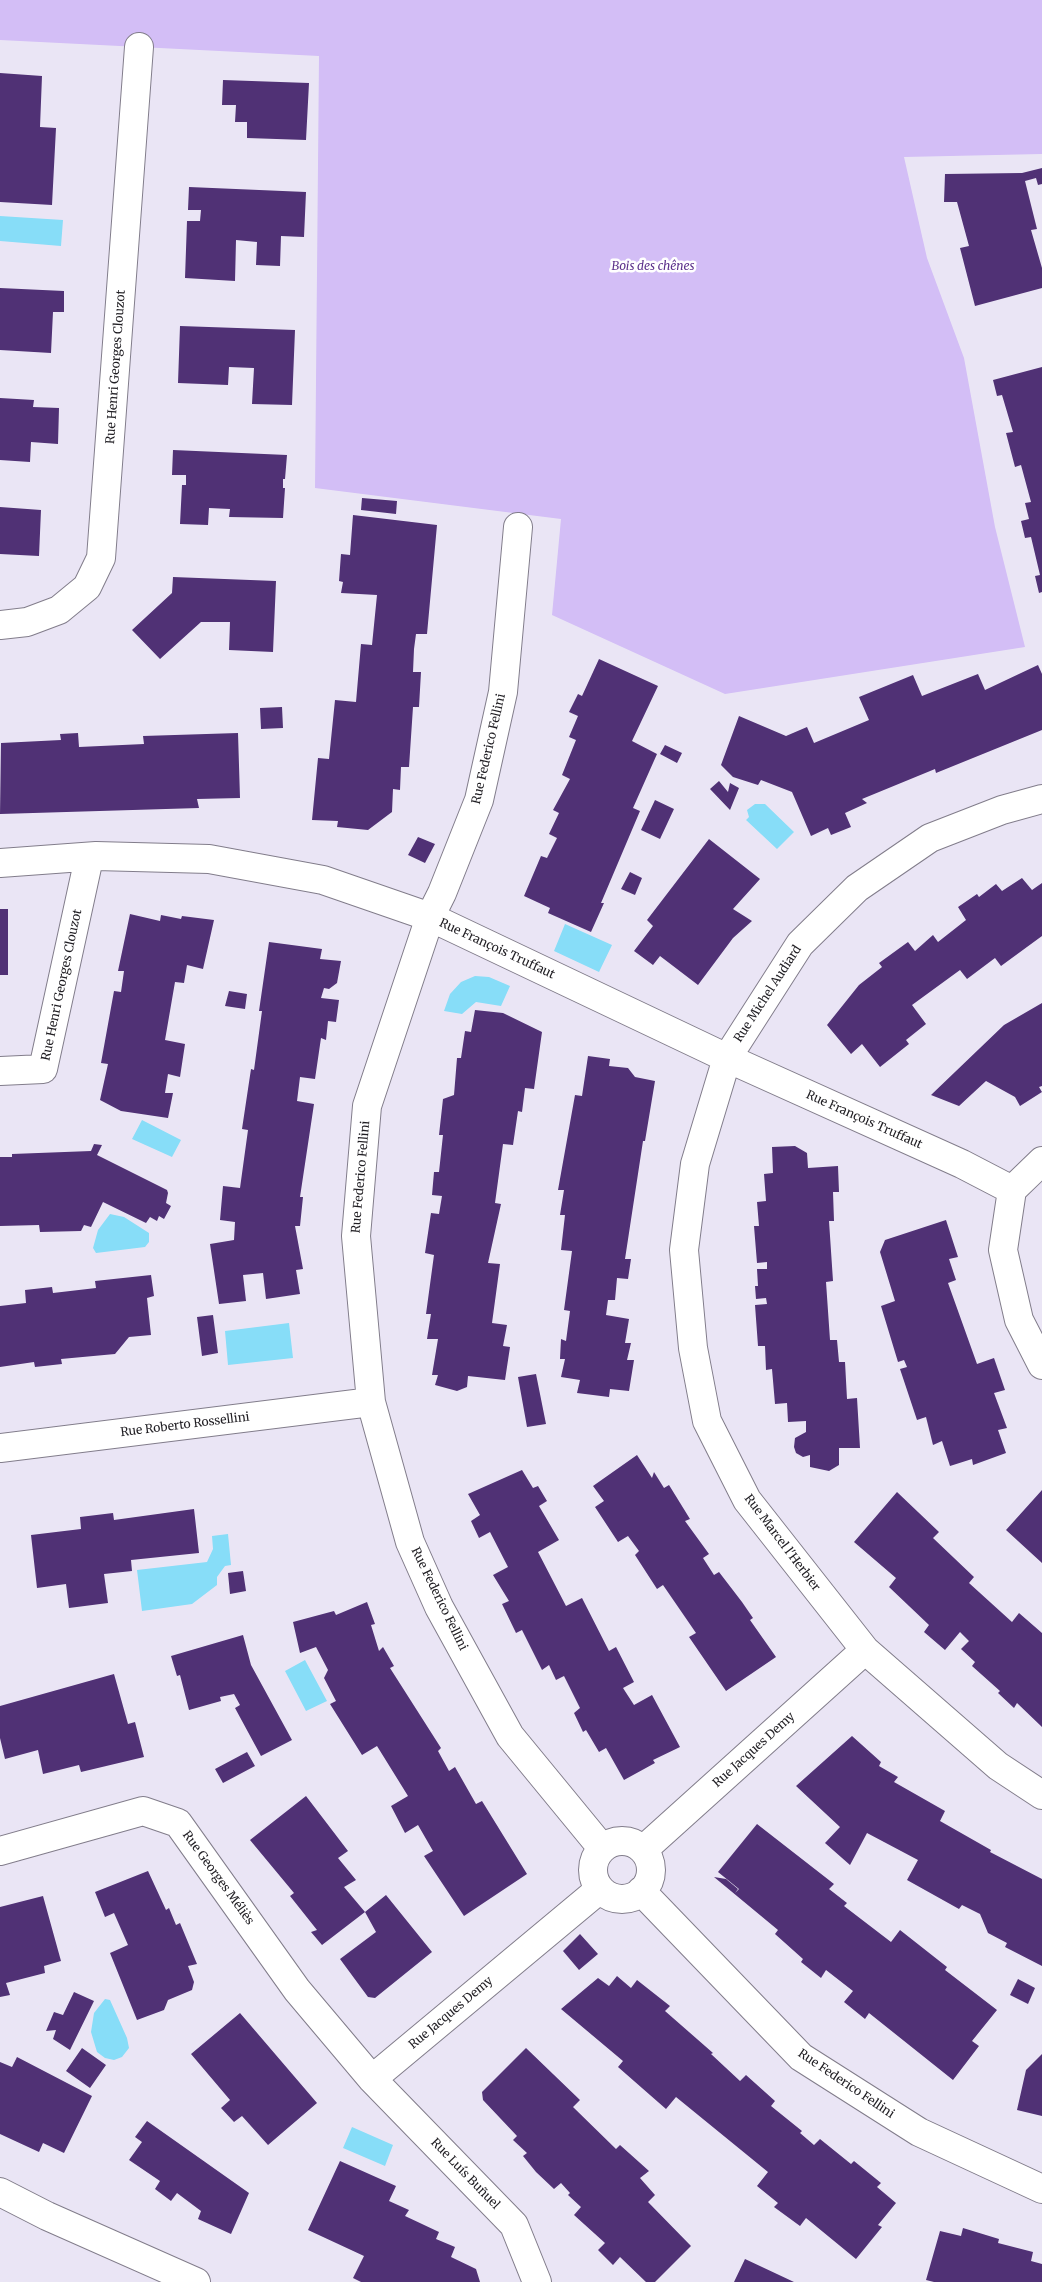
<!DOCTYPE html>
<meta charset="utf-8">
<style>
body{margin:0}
canvas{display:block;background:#eae5f5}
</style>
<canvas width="1042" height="2282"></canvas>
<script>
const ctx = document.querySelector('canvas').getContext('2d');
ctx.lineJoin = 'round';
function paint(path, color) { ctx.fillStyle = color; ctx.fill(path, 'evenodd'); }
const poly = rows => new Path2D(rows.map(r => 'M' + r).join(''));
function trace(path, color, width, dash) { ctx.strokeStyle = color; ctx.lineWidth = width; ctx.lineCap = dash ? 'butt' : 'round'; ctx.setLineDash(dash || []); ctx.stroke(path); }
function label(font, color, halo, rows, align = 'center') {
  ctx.font = font + ' Merriweather,serif'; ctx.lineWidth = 5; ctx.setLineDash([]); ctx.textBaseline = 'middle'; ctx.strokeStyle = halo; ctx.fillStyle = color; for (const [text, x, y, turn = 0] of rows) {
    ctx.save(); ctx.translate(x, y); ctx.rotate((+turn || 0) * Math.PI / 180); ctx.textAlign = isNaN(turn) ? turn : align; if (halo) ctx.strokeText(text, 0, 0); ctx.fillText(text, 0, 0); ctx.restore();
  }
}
const green = poly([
 [0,0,1042,0,1042,154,904,157,927,258,964,358,995,527,1025,647,725,694,552,615,561,519,315,488,319,56,0,40]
]);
const water = poly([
 [0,216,63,220,61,246,0,241],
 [755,804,765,804,794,832,777,849,746,820,749,817,747,810],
 [565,924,612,945,599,972,554,951],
 [475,976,489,977,510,986,501,1006,476,1002,462,1014,444,1011,450,994,461,982],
 [142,1120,181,1140,172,1157,132,1139],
 [110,1214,124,1217,149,1233,149,1242,145,1247,96,1253,93,1248,98,1230],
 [289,1323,293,1358,228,1365,225,1331],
 [228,1534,231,1565,225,1566,217,1577,217,1585,192,1604,142,1611,137,1570,207,1562,213,1549,212,1536],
 [305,1660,327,1701,306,1711,285,1671],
 [105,1999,110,2000,127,2038,129,2048,122,2057,114,2060,105,2058,97,2052,91,2032,94,2013],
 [352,2127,393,2145,385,2166,343,2148]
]);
const building = poly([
 [0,73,42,76,40,127,56,128,52,205,0,202],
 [223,80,309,83,306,140,247,138,247,122,235,122,236,105,222,105],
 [1042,168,1042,184,1038,185,1036,178,1025,181,1037,229,1031,230,1042,268,1042,288,975,306,960,248,969,246,957,202,944,202,945,174,1022,173],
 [189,187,306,192,304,237,281,236,280,266,256,265,257,242,236,240,235,281,185,278,187,221,200,221,201,210,188,210],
 [0,288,64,291,64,312,53,312,51,353,0,350],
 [180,326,295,330,292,405,252,404,254,368,229,367,228,385,178,383],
 [1042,367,1042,592,1039,593,1035,576,1040,575,1031,537,1025,538,1021,521,1029,519,1025,503,1031,502,1021,465,1015,467,1006,433,1013,432,1002,395,997,396,993,380],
 [0,398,34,400,33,407,59,408,58,444,31,442,30,462,0,460],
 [173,450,287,455,285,479,283,479,283,488,285,488,283,518,229,517,230,509,209,508,208,525,180,524,182,485,186,485,186,475,172,475],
 [362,498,397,501,396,514,361,510],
 [0,507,41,510,39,556,0,554],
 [353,515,437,525,427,634,416,634,414,649,413,672,421,672,419,707,413,707,409,767,401,767,400,790,393,789,392,812,368,830,337,827,338,821,312,820,318,758,329,759,335,700,356,702,361,644,372,645,377,595,341,593,343,582,339,581,341,554,350,555],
 [173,577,276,581,273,652,229,650,230,622,201,622,160,659,132,630,172,593],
 [599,659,658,686,632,741,657,754,633,808,640,811,601,903,604,903,591,932,548,913,550,908,524,896,541,856,547,858,557,838,549,834,559,813,553,810,570,779,562,775,576,740,569,737,578,716,569,712,578,694,582,696],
 [1038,665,1042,674,1042,730,936,773,935,769,862,799,867,803,845,813,851,827,831,835,828,828,811,836,792,792,761,780,758,785,733,777,721,765,739,716,786,736,807,727,814,743,869,720,859,697,913,675,922,696,978,674,985,690],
 [282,707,283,728,261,729,260,708],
 [78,733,79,747,144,744,143,736,238,733,240,798,197,799,199,808,0,814,1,743,61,740,60,734],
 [665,745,682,753,677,763,660,754],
 [719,781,728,792,730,783,739,788,730,810,710,789],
 [655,800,674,809,660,839,641,830],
 [418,837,435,844,425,863,408,855],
 [709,839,760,879,733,909,752,921,733,938,698,985,660,956,653,965,634,951,653,926,647,920],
 [630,872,642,878,635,895,621,889],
 [1022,878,1032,890,1042,883,1042,936,1001,966,995,958,967,979,960,970,912,1005,926,1024,906,1040,909,1044,880,1067,862,1044,851,1054,827,1025,859,985,882,967,879,963,908,942,915,951,933,935,938,942,966,920,958,907,977,894,979,897,996,884,1002,891],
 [0,909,8,909,8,975,0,975],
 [130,914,160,921,161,915,181,919,182,916,214,920,203,969,187,965,184,983,175,982,165,1040,185,1044,180,1077,168,1074,165,1093,173,1093,168,1118,121,1111,100,1100,108,1064,101,1063,114,991,121,992,124,971,118,971],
 [269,942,322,949,320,959,341,961,337,983,329,989,324,988,321,998,339,1000,336,1022,328,1021,326,1040,321,1038,315,1079,300,1077,297,1101,314,1104,300,1197,303,1197,300,1226,295,1226,303,1269,296,1270,300,1294,266,1299,263,1273,243,1275,246,1301,219,1304,210,1244,234,1240,235,1222,220,1220,223,1186,240,1188,248,1130,242,1129,251,1069,254,1070,262,1011,259,1011],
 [229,991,247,994,245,1009,225,1006],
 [1042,1003,1042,1086,1039,1087,1042,1092,1020,1106,1015,1097,986,1081,959,1106,931,1095,1004,1025],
 [475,1010,503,1013,542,1032,534,1089,525,1088,522,1112,518,1111,513,1145,503,1144,495,1203,501,1204,488,1263,500,1264,492,1323,507,1325,503,1346,510,1347,505,1380,468,1376,467,1387,457,1391,435,1385,438,1375,432,1375,438,1339,427,1339,431,1314,426,1314,434,1255,425,1253,431,1213,439,1214,442,1196,432,1195,434,1172,439,1172,443,1135,439,1135,443,1099,454,1095,457,1058,461,1058,465,1031,471,1032],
 [588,1056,610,1059,609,1066,628,1068,635,1077,655,1081,645,1141,643,1141,625,1259,631,1259,628,1279,617,1278,615,1300,608,1300,606,1315,629,1319,625,1343,631,1343,627,1360,634,1360,629,1391,610,1389,609,1397,577,1393,580,1380,561,1377,565,1359,560,1359,561,1339,566,1341,570,1311,564,1310,572,1251,561,1250,565,1215,560,1215,564,1190,558,1190,575,1095,582,1096],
 [94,1144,102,1145,97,1155,167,1190,168,1193,166,1203,171,1206,164,1219,159,1216,157,1221,150,1217,146,1223,103,1202,91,1227,84,1225,81,1231,40,1232,39,1225,0,1226,0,1157,12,1157,12,1154,91,1151],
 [795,1146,807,1153,808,1168,838,1166,839,1192,833,1192,834,1221,829,1221,833,1281,826,1282,830,1340,837,1340,839,1362,845,1362,847,1399,857,1398,860,1448,839,1448,839,1465,829,1471,810,1467,810,1455,803,1457,796,1453,794,1447,795,1438,806,1432,806,1421,788,1422,787,1403,775,1404,772,1369,766,1370,765,1346,758,1346,755,1305,767,1304,766,1298,756,1299,755,1286,758,1286,757,1269,767,1269,767,1262,757,1263,754,1226,759,1226,757,1202,766,1201,764,1174,773,1173,772,1147],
 [946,1220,958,1257,949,1259,956,1280,948,1283,977,1364,994,1358,1005,1390,994,1393,1007,1428,998,1430,1006,1453,973,1465,972,1459,950,1466,942,1441,933,1445,926,1417,917,1420,900,1369,907,1367,904,1360,898,1362,881,1306,895,1301,880,1252,885,1240],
 [151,1275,154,1296,147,1298,151,1335,129,1337,115,1354,61,1359,62,1364,35,1367,34,1362,0,1367,0,1306,26,1303,25,1290,52,1287,53,1293,96,1288,95,1281],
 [213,1315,218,1353,202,1356,197,1317],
 [536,1374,546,1424,527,1427,518,1377],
 [637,1455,652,1478,654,1472,664,1488,669,1485,690,1519,685,1521,709,1554,703,1558,714,1575,719,1572,742,1602,753,1618,750,1620,776,1657,726,1691,689,1637,696,1633,663,1585,657,1589,635,1555,639,1551,628,1536,618,1542,595,1507,604,1501,593,1486],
 [522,1470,533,1488,538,1486,547,1501,539,1506,559,1540,538,1552,566,1606,582,1598,609,1651,616,1647,634,1682,623,1688,634,1705,652,1695,680,1747,653,1760,655,1763,624,1780,606,1748,599,1752,586,1730,583,1732,574,1713,580,1708,564,1676,556,1680,549,1665,542,1670,522,1630,516,1633,502,1604,509,1601,493,1575,508,1567,490,1532,479,1538,471,1521,480,1515,468,1494],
 [1042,1490,1042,1563,1006,1530],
 [897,1492,939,1532,933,1538,974,1577,969,1583,1012,1622,1019,1613,1042,1633,1042,1727,1017,1703,1014,1708,998,1693,1000,1691,972,1666,975,1662,961,1649,969,1641,960,1632,945,1650,924,1632,929,1625,889,1587,896,1578,854,1542],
 [194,1509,199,1553,131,1560,132,1571,104,1574,108,1603,69,1608,66,1584,37,1588,31,1535,81,1529,80,1517,113,1513,114,1520],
 [243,1571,246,1591,230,1594,228,1573],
 [367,1602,375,1624,371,1625,379,1651,383,1647,394,1666,390,1668,441,1748,438,1751,449,1771,455,1767,476,1804,482,1801,527,1874,464,1916,424,1856,433,1851,418,1825,405,1833,391,1806,408,1796,377,1746,362,1755,330,1704,336,1701,324,1678,328,1670,316,1647,300,1653,293,1622,334,1611,336,1615],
 [243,1635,251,1665,292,1740,261,1756,235,1708,240,1705,234,1694,220,1697,221,1701,189,1710,180,1675,177,1676,171,1656],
 [114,1674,128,1724,135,1722,144,1757,81,1772,79,1765,43,1774,38,1750,5,1759,0,1738,0,1706],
 [852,1736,881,1762,879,1766,898,1777,894,1782,945,1811,940,1821,991,1850,990,1852,1042,1879,1042,1966,1005,1947,1007,1943,988,1933,980,1914,962,1905,959,1909,907,1880,918,1860,867,1833,850,1865,825,1843,840,1827,796,1786],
 [247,1752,255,1766,223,1783,215,1769],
 [306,1796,348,1851,338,1858,356,1880,344,1887,365,1912,322,1945,311,1932,317,1930,290,1896,294,1893,250,1840],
 [757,1824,834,1884,829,1889,847,1903,844,1906,891,1942,900,1930,947,1967,945,1970,997,2010,972,2041,979,2046,953,2080,869,2013,865,2019,844,2002,853,1991,826,1970,821,1978,801,1962,803,1959,775,1934,778,1930,714,1877,726,1879,738,1889,735,1893,739,1889,718,1872],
 [148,1871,166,1910,169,1908,176,1925,180,1923,197,1964,188,1966,194,1982,192,1990,168,2000,164,2010,137,2020,110,1953,128,1945,114,1913,105,1917,95,1892],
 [386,1895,432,1952,375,1998,368,1997,340,1959,376,1932,365,1912],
 [43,1896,61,1961,44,1966,45,1973,6,1983,10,1995,0,1997,0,1907],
 [580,1934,598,1954,579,1970,563,1951],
 [617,1976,631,1988,637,1980,670,2006,665,2011,713,2053,711,2054,740,2081,746,2075,775,2101,771,2106,802,2131,800,2133,814,2145,820,2139,851,2164,854,2161,881,2183,877,2187,896,2203,878,2225,882,2227,856,2259,806,2218,800,2226,774,2207,778,2203,757,2186,768,2172,676,2097,666,2109,618,2067,623,2061,561,2009,598,1978,609,1986],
 [1018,1979,1035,1988,1028,2004,1010,1995],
 [74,1992,94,2001,70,2050,53,2039,56,2030,46,2031,54,2012,63,2015],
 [240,2013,317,2103,268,2145,242,2116,234,2122,221,2108,230,2100,191,2054],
 [82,2048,106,2065,90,2088,66,2071],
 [526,2048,580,2100,573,2107,616,2149,620,2145,649,2171,640,2178,655,2195,648,2202,691,2246,655,2282,646,2282,620,2257,613,2265,598,2250,605,2243,574,2215,581,2207,568,2195,570,2193,561,2183,554,2189,536,2172,523,2156,527,2153,513,2140,517,2136,483,2100,482,2092],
 [1042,2054,1042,2116,1017,2110,1026,2070],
 [17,2057,92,2096,64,2153,43,2143,39,2152,0,2134,0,2062,12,2067],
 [147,2121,249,2193,231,2234,198,2219,201,2211,177,2193,171,2201,155,2189,160,2181,129,2160,142,2142,135,2137],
 [340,2161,396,2186,389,2201,409,2210,405,2216,439,2232,436,2239,455,2247,451,2257,476,2269,480,2282,361,2282,353,2278,364,2256,308,2230],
 [963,2228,999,2239,998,2243,1033,2252,1031,2261,1042,2264,1042,2282,934,2282,926,2280,940,2231,961,2236],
 [745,2259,794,2282,734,2282]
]);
const minor = poly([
 [518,527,503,692,479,800,442,893,430,917,367,1106,356,1236,371,1402,410,1542,439,1607,510,1736,602,1848],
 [0,625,27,622,59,610,87,587,101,558,139,47],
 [1042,799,1002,810,930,838,857,888,800,944,727,1058,695,1164,684,1250,693,1348,707,1421,747,1500,865,1650,998,1766,1042,1795],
 [0,863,96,856,209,859,323,880,430,917,727,1058,962,1164,1012,1190],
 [0,1071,43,1069,89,858],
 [1042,1161,1012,1190,1003,1250,1019,1320,1042,1365],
 [0,1448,371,1402],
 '593 1870a29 29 0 1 1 58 0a29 29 0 1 1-58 0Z',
 [643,1850,865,1650],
 [0,1851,143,1811,178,1823,297,1990,372,2079,514,2225,537,2282],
 [641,1891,801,2057,919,2132,1042,2189],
 [372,2079,600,1889],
 [0,2192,47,2216,196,2282]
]);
const parkNames = [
 ["Bois des chênes",653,267]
];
const streetNames = [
 ["Rue Henri Georges Clouzot",116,367,-86],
 ["Rue Federico Fellini",489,749,-77],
 ["Rue François Truffaut",497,949,25],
 ["Rue Henri Georges Clouzot",62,985,-78],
 ["Rue Michel Audiard",768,994,-57],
 ["Rue François Truffaut",864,1120,24],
 ["Rue Federico Fellini",361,1177,-85],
 ["Rue Roberto Rossellini",185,1425,-7],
 ["Rue Marcel l'Herbier",782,1543,53],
 ["Rue Federico Fellini",439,1599,64],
 ["Rue Jacques Demy",754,1750,-42],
 ["Rue Georges Méliès",218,1878,54],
 ["Rue Jacques Demy",451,2013,-40],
 ["Rue Federico Fellini",846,2084,34],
 ["Rue Luís Buñuel",465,2174,46]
];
paint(green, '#d3bef6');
paint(water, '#87ddf8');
paint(building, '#503175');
trace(minor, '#827d8b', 30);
trace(minor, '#fff', 28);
label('italic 12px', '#5c318b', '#fff', parkNames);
label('12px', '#201e23', '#fff', streetNames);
</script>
